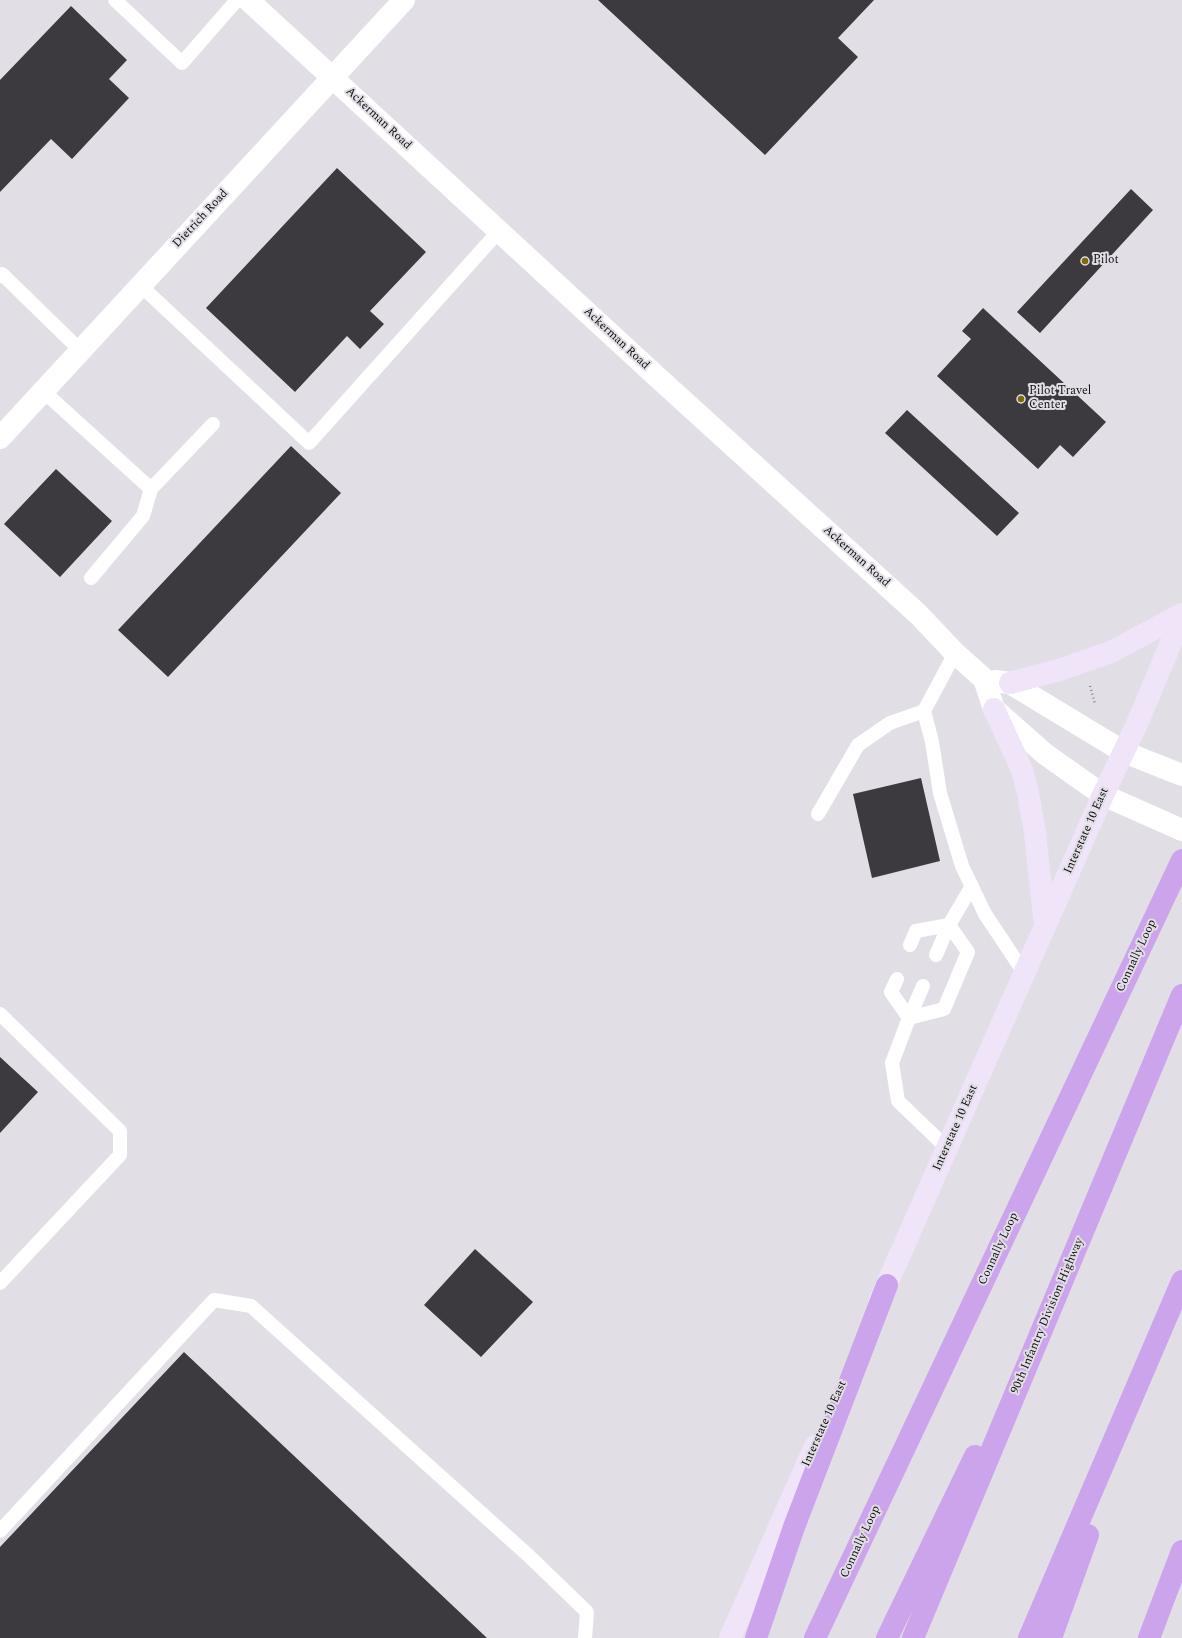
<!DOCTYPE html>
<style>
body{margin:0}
canvas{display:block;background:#e2dee6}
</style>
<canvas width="1182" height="1638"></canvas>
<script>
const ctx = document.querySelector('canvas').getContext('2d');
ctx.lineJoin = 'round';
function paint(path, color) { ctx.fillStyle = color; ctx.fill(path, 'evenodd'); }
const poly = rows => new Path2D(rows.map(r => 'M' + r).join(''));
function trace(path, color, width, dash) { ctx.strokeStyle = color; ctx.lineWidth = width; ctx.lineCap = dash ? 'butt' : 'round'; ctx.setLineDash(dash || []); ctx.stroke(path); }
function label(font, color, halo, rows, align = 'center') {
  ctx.font = font + ' Spectral,serif'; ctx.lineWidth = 4; ctx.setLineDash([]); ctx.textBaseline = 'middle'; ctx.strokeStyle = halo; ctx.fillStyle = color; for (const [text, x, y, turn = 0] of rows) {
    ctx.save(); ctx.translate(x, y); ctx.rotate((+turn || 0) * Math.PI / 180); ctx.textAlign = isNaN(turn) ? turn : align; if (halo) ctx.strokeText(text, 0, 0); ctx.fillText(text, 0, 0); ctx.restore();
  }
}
const building = poly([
 [598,0,874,0,838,38,858,57,765,155],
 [71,6,127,60,109,79,129,98,72,159,51,139,0,192,0,80],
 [337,168,426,252,370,311,384,324,360,349,347,336,295,392,206,308],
 [1131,189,1153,210,1040,333,1017,312],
 [983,308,1106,422,1073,457,1060,445,1038,469,937,376,971,339,962,331],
 [907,410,1019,513,997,536,885,433],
 [291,446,341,493,168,677,118,630],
 [56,469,112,521,60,577,4,524],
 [921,778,940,861,872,878,853,794],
 [0,1057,38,1092,0,1133],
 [475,1249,533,1302,481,1357,424,1305],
 [184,1352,487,1638,0,1638,0,1547]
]);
const path = poly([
 [1090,686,1095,704]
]);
const service = poly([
 [115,0,182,63,237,0],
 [0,276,2,274,80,350],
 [140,285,309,443,499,231],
 [43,391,151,489,213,424],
 [91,578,143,516,151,489],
 [955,653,924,711,932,742,940,793,962,866,985,914,1025,974],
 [818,814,858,745,890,723,924,711],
 [910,945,916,931,949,925,972,886],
 [936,955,949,925,968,952,944,1009,909,1018,892,1063,898,1101,947,1148],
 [897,979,891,992,909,1018,923,986],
 [0,1014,120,1131,120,1155,0,1283],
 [0,1531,214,1300,251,1306,529,1556,587,1612,585,1638]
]);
const minor = poly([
 [0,438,404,0]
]);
const tertiary = poly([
 [248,0,655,375,918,614,955,653,984,679,994,709,1045,754,1103,795,1182,830],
 [995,681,1010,683,1124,752,1182,775]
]);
const secondary = poly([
 [1010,683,1059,670,1111,652,1182,614],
 [994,709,1022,770,1028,793,1035,833,1045,926],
 [879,1302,1103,795,1136,726,1182,617],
 [730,1638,815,1446]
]);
const motorway = poly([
 [756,1638,794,1527,887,1285],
 [815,1638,1182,860],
 [887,1638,975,1456],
 [913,1638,1182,995],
 [1029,1638,1182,1281],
 [1051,1638,1088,1535],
 [1149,1638,1182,1551]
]);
const markers = [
 [1085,261,4,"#7b6c06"],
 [1021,399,4,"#7b6c06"]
];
const streetNames = [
 ["Ackerman Road",378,119,43],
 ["Dietrich Road",201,219,-47],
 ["Ackerman Road",616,339,43],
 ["Ackerman Road",856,557,42],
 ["Interstate 10 East",1087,831,-66],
 ["Connally Loop",1137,956,-65],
 ["Interstate 10 East",956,1128,-66],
 ["Connally Loop",999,1249,-65],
 ["90th Infantry Division Highway",1048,1316,-67],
 ["Interstate 10 East",825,1424,-66],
 ["Connally Loop",861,1542,-65]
];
const poiNames = [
 ["Pilot",1093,261],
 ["Pilot Travel",1029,392],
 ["Center",1029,406]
];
paint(building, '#3c393f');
trace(path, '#8b898e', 2.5, [1, 3]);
trace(service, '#fff', 14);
trace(minor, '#fff', 22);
trace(tertiary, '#fff', 22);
trace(secondary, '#f0e4f9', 22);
trace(motorway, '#cca4ec', 22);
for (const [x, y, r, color] of markers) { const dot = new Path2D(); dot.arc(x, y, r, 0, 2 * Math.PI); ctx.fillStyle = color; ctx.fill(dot); trace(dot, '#e2dee6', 1.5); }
label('12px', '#0e0d0f', '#e2dee6', streetNames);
label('12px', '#0e0d0f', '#e2dee6', poiNames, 'left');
</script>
